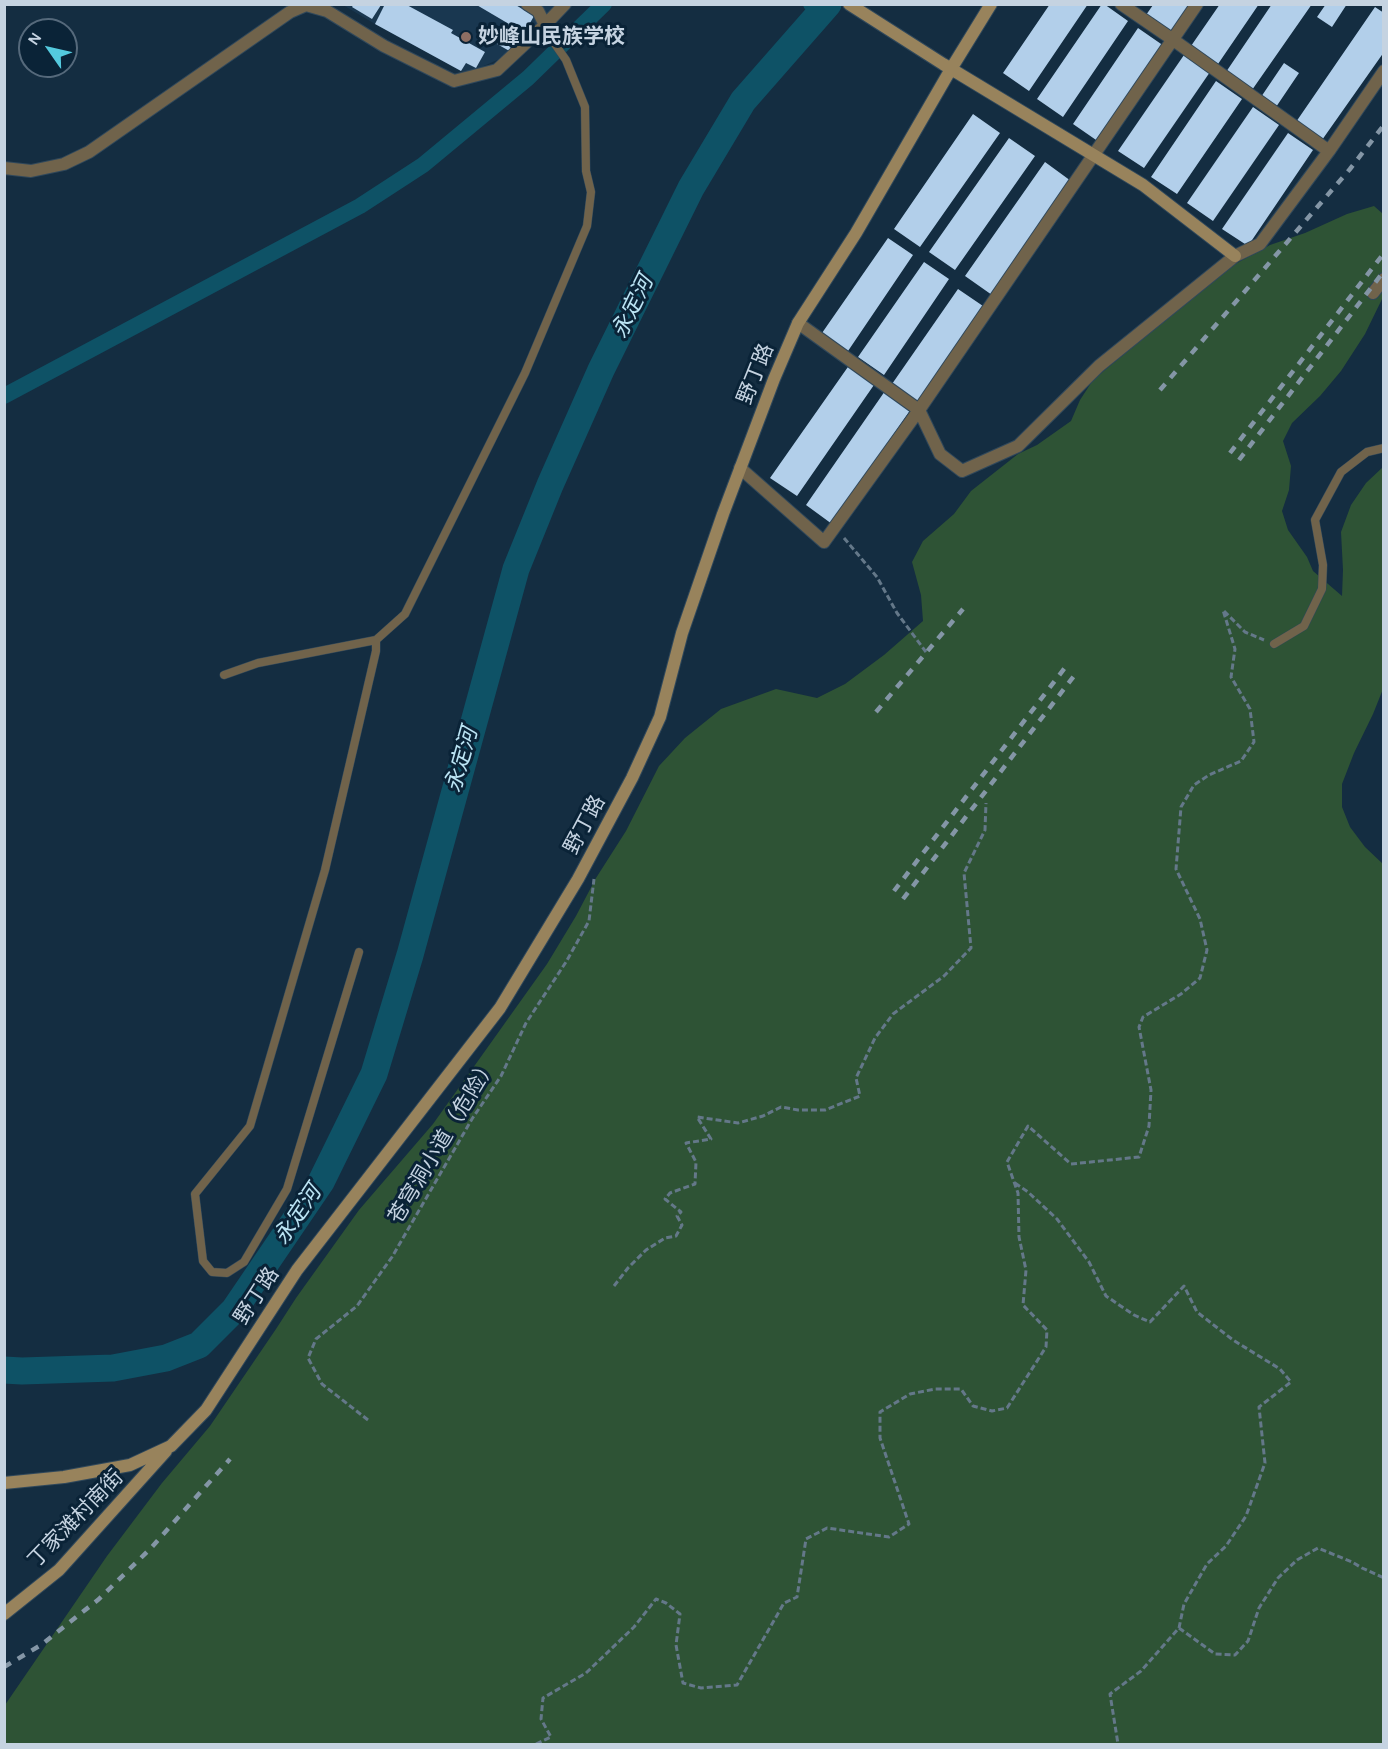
<!DOCTYPE html>
<meta charset="utf-8">
<style>
body{margin:0}
#map{position:relative;width:1388px;height:1749px;overflow:hidden;background:#142d41;font-family:Karla,sans-serif}
canvas{display:block}
.frame{position:absolute;inset:0;border:6px solid #c5d3e1;pointer-events:none}
.north{position:absolute;left:18px;top:18px;width:60px;height:60px;box-sizing:border-box;background:#0a2337;border:2px solid #55697b;border-radius:50%;rotate:304deg;font-size:16px;font-weight:700;line-height:24px;text-align:center;color:#c5d3e1}
.north::after{content:'';display:block;margin:auto;width:21px;height:27px;background:#54cade;clip-path:polygon(50% 0,100% 100%,50% 72%,0 100%)}
</style>
<div id="map">
<canvas width="1388" height="1749"></canvas>
<div class="frame"></div>
<div class="north">N</div>
</div>
<script>
const ctx = document.querySelector('canvas').getContext('2d');
ctx.lineJoin = 'round';
function paint(path, color) { ctx.fillStyle = color; ctx.fill(path, 'evenodd'); }
const poly = rows => new Path2D(rows.map(r => 'M' + r).join(''));
function trace(path, color, width, dash) { ctx.strokeStyle = color; ctx.lineWidth = width; ctx.lineCap = dash ? 'butt' : 'round'; ctx.setLineDash(dash || []); ctx.stroke(path); }
function label(font, color, halo, rows, align = 'center') {
  ctx.font = font + ' Karla,"Noto Sans SC",sans-serif'; ctx.lineWidth = 6; ctx.setLineDash([]); ctx.textBaseline = 'middle'; ctx.strokeStyle = halo; ctx.fillStyle = color; for (const [text, x, y, turn = 0] of rows) {
    ctx.save(); ctx.translate(x, y); ctx.rotate((+turn || 0) * Math.PI / 180); ctx.textAlign = isNaN(turn) ? turn : align; if (halo) ctx.strokeText(text, 0, 0); ctx.fillText(text, 0, 0); ctx.restore();
  }
}
const built = poly([
 [343,5,566,5,522,49,468,73,461,71,375,24]
]);
const green = poly([
 [1374,206,1383,214,1383,297,1365,334,1341,371,1320,396,1292,423,1283,441,1291,466,1289,490,1282,511,1288,530,1307,557,1313,571,1342,596,1343,570,1341,532,1351,505,1366,483,1383,467,1383,689,1373,714,1354,753,1342,784,1342,807,1350,827,1365,847,1384,865,1383,1744,5,1744,5,1705,107,1556,162,1483,210,1426,276,1329,296,1298,359,1210,433,1124,547,964,576,916,596,878,626,831,659,766,685,738,721,709,776,689,817,698,845,684,884,655,923,621,921,595,912,562,923,541,954,514,971,491,1018,454,1037,445,1071,421,1080,400,1093,380,1212,280,1237,263,1270,245,1305,233,1347,214]
]);
const canal = poly([
 [811,4,822,12],
 [4,396,360,206,423,165,528,78,604,4]
]);
const river = poly([
 [4,1370,22,1371,113,1368,166,1358,199,1345,234,1310,321,1182,374,1074,410,955,516,569,550,485,601,370,691,188,743,101,828,4]
]);
const building = poly([
 [354,4,379,4,381,5,372,19,352,7],
 [385,4,405,4,453,30,451,33,485,52,476,68,466,63,461,71,375,24],
 [475,4,514,4,534,16,513,53,497,44,509,24],
 [1050,4,1088,4,1029,91,1003,73],
 [1102,4,1104,4,1128,21,1063,117,1037,99],
 [1220,4,1259,4,1218,64,1191,46],
 [1272,4,1312,4,1252,90,1226,72],
 [1326,4,1347,4,1332,27,1317,17],
 [1153,5,1193,5,1173,33,1146,15],
 [1375,7,1384,13,1384,52,1322,140,1296,122],
 [1138,28,1164,46,1099,142,1073,124],
 [1184,55,1210,72,1144,168,1118,151],
 [1284,63,1299,73,1276,107,1261,97],
 [1216,81,1242,99,1177,194,1151,177],
 [1253,107,1279,125,1213,221,1187,203],
 [973,114,1000,133,920,247,894,229],
 [1288,133,1313,150,1248,246,1222,229],
 [1009,138,1035,156,955,270,929,252],
 [1045,162,1071,181,992,295,965,276],
 [888,238,913,255,848,351,822,333],
 [924,262,949,279,884,375,858,357],
 [958,289,983,306,918,402,892,384],
 [850,364,876,382,797,496,770,478],
 [885,391,911,409,832,524,806,505]
]);
const path = poly([
 [844,538,877,577,897,613,926,652],
 [1015,1183,1028,1192,1057,1219,1089,1262,1106,1296,1134,1315,1150,1322,1184,1286,1197,1312,1233,1340,1280,1369,1291,1382,1259,1407,1265,1463,1246,1516,1226,1546,1207,1564,1184,1604,1179,1628,1141,1671,1110,1694,1118,1744],
 [614,1286,628,1268,646,1250,665,1238,676,1236,682,1225,677,1216,681,1212,665,1199,670,1193,695,1184,696,1162,686,1143,711,1139,697,1117,738,1123,763,1116,781,1107,798,1110,825,1110,860,1096,856,1078,875,1038,893,1014,944,976,971,948,964,873,985,830,986,803],
 [368,1420,322,1384,308,1358,316,1339,357,1306,392,1257,472,1119,501,1076,526,1023,566,962,589,921,594,879],
 [1179,1628,1215,1654,1235,1655,1248,1641,1259,1608,1278,1578,1297,1560,1318,1548,1352,1562,1362,1568,1384,1578],
 [536,1744,551,1737,541,1719,543,1698,586,1673,634,1627,656,1599,666,1603,680,1614,676,1645,683,1683,701,1688,737,1685,784,1603,797,1597,806,1539,827,1528,889,1537,909,1524,880,1438,880,1412,910,1394,935,1389,961,1389,973,1406,992,1411,1007,1408,1046,1347,1047,1330,1023,1305,1026,1270,1019,1237,1018,1193,1007,1162,1028,1126,1071,1164,1139,1157,1149,1126,1151,1090,1139,1027,1143,1017,1181,994,1200,978,1207,950,1200,919,1176,869,1181,807,1194,785,1209,775,1241,761,1254,742,1250,709,1231,677,1235,649,1223,610,1245,632,1264,640]
]);
const lane = poly([
 [1274,644,1304,626,1322,589,1323,565,1315,520,1341,472,1367,452,1384,448],
 [224,675,258,663,376,640,405,614,525,373,587,226,591,192,586,171,585,107,566,60,552,40,545,25],
 [359,952,287,1189,244,1262,227,1273,212,1272,203,1261,195,1194,250,1126,325,870,376,651,376,640]
]);
const street = poly([
 [527,4,538,11,545,25],
 [1121,4,1172,39,1329,151],
 [4,168,31,171,64,164,89,152,290,12,306,5,327,11,384,46,454,81,497,70,545,25,565,4],
 [1373,293,1384,279],
 [798,323,919,410,1197,4],
 [740,468,824,542,919,410,940,454,962,471,1018,446,1099,366,1235,256,1260,244,1329,151,1384,71]
]);
const secondary = poly([
 [849,4,943,64,1143,185,1235,256],
 [4,1483,64,1477,130,1465,171,1446,206,1410,297,1270,500,1008,578,879,632,778,660,717,682,633,723,514,774,379,798,323,856,233,951,69,991,4],
 [4,1614,59,1570,166,1451]
]);
const rail = poly([
 [1160,390,1350,169,1384,125],
 [1230,453,1384,253],
 [1239,460,1384,271],
 [876,712,963,609],
 [894,891,1067,665],
 [903,899,1077,672],
 [4,1667,41,1645,99,1599,151,1548,230,1459]
]);
const markers = [
 [466,37,6,"#8d6e63"]
];
const poiNames = [
 ["妙峰山民族学校",478,37]
];
const streetNames = [
 ["野丁路",756,374,-68],
 ["野丁路",585,825,-62],
 ["苍穹洞小道（危险）",443,1141,-59],
 ["野丁路",257,1296,-57],
 ["丁家滩村南街",76,1519,-46]
];
const waterNames = [
 ["永定河",633,307,-64],
 ["永定河",462,760,-74],
 ["永定河",298,1215,-56]
];
paint(built, '#193750');
paint(green, '#2e5335');
trace(canal, '#0e5266', 16);
trace(river, '#0e5266', 27);
paint(building, '#b2cfea');
trace(lane, '#30485b', 9);
trace(street, '#30485b', 14);
trace(secondary, '#30485b', 14);
trace(path, '#647889', 3, [6, 3]);
trace(lane, '#70634b', 8);
trace(street, '#70634b', 12);
trace(secondary, '#98835c', 12);
trace(rail, '#8496a6', 4.5, [8, 8]);
for (const [x, y, r, color] of markers) { const dot = new Path2D(); dot.arc(x, y, r, 0, 2 * Math.PI); ctx.fillStyle = color; ctx.fill(dot); trace(dot, '#0a2337', 2); }
label('bold 21px', '#c5d3e1', '#0a2337', poiNames, 'left');
label('21px', '#c5d3e1', '#0a2337', streetNames);
label('italic 22px', '#bbe4f4', '#0a2337', waterNames);
</script>
